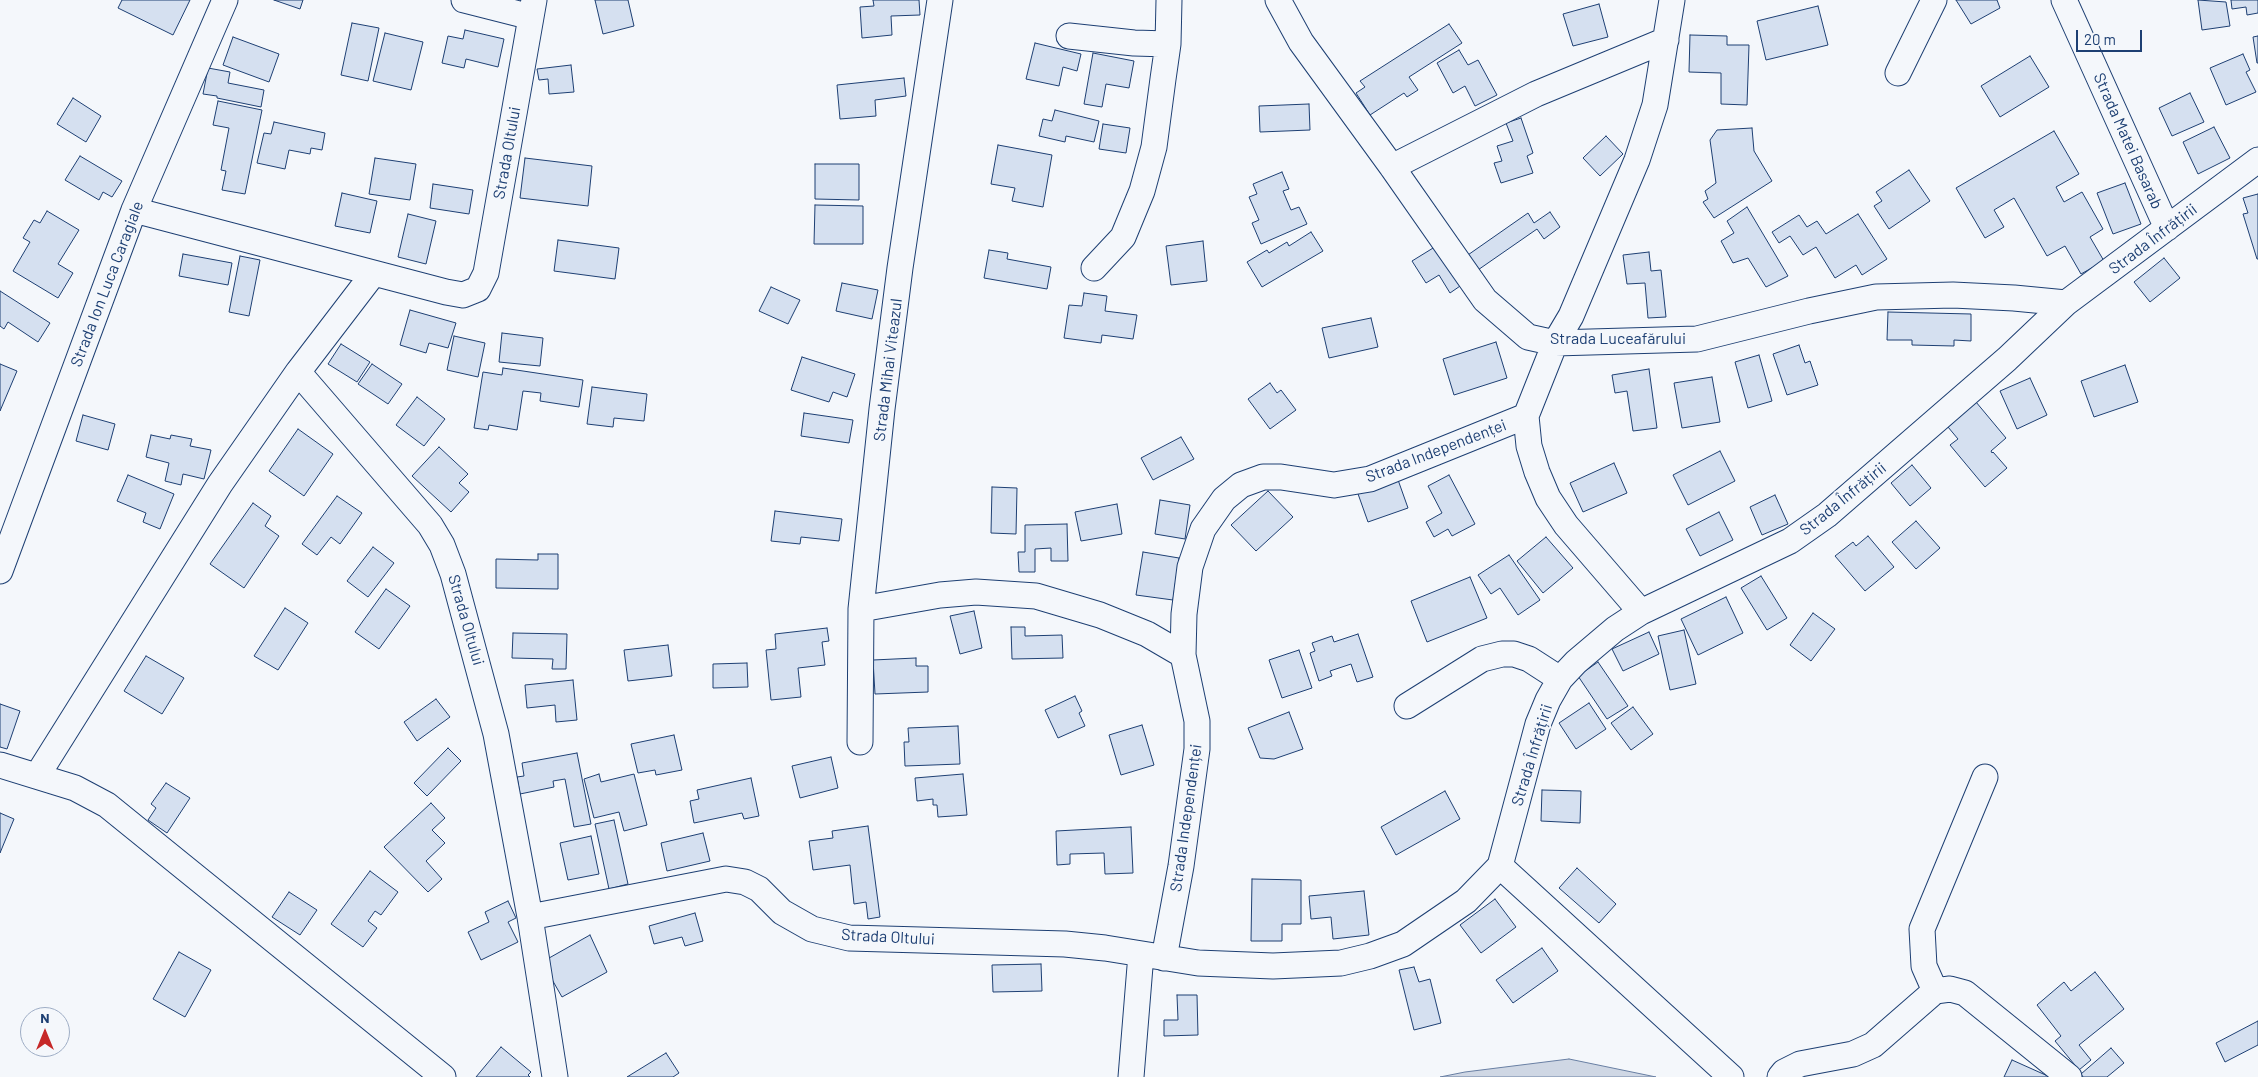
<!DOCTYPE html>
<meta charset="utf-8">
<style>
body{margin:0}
#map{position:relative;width:2258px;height:1077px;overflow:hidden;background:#f4f7fb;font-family:Barlow,sans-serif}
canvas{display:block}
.north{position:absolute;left:20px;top:1007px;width:50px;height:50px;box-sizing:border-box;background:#f4f7fb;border:1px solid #9eadc5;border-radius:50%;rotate:0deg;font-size:14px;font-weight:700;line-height:20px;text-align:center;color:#1d3f73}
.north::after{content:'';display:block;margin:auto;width:18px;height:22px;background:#c62828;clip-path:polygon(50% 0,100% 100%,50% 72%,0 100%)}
.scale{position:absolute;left:2076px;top:30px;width:66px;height:22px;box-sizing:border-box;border:2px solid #1d3f73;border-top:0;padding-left:6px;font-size:15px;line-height:18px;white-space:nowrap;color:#1d3f73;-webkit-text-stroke:4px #f4f7fb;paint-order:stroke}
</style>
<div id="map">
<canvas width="2258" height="1077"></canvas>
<div class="north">N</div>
<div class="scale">20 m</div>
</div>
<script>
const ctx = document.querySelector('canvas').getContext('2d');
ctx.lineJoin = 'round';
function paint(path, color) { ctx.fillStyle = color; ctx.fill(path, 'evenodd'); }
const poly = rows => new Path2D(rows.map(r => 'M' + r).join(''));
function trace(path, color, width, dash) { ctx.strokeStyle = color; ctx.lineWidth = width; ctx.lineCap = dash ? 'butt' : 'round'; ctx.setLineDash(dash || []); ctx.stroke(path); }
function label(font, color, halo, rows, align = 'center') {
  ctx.font = font + ' Barlow,sans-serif'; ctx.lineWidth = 4; ctx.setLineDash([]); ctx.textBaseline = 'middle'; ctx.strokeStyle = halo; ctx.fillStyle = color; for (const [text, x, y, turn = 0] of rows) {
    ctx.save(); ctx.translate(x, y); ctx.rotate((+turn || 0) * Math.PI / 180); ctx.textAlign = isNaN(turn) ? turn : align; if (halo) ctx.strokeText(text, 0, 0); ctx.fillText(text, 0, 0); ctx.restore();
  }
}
const water = poly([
 [1569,1059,1656,1077,1440,1077,1465,1072,1569,1059]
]);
const building = poly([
 [122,0,190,0,173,35,118,8,122,0],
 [274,0,303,0,300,9,274,0],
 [595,0,628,0,634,26,603,34,595,0],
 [873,0,919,0,920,15,891,16,892,35,862,38,860,7,874,6,873,0],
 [1956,0,1997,0,2000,8,1971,24,1956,0],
 [2198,0,2226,2,2230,26,2202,30,2198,0],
 [2231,0,2258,0,2258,13,2247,15,2246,7,2232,9,2231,0],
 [1599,4,1608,37,1573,46,1563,14,1599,4],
 [1818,6,1828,45,1766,60,1757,21,1818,6],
 [352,23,379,28,368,81,341,75,352,23],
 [1449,24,1462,43,1409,77,1418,90,1407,97,1404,93,1370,115,1356,93,1365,87,1360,81,1449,24],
 [465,30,504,39,498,67,466,59,464,68,442,63,448,36,463,39,465,30],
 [385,33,423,42,411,90,373,81,385,33],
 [1690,35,1727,36,1727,45,1749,45,1747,105,1721,104,1721,73,1689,72,1690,35],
 [2258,36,2258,63,2257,63,2253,37,2258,36],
 [233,37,279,54,269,82,223,65,233,37],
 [1035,43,1081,54,1077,71,1063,67,1059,86,1026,79,1035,43],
 [1459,50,1468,65,1478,60,1497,95,1475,106,1465,86,1453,93,1437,63,1459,50],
 [1093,53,1134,61,1129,88,1106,84,1102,107,1084,104,1093,53],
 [2243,54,2250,70,2246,72,2256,92,2226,105,2210,68,2243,54],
 [2030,56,2049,87,2000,117,1981,86,2030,56],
 [571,65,574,92,549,94,548,79,539,80,537,69,571,65],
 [208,68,230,72,228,83,264,90,261,107,217,98,217,96,203,94,208,68],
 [904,78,906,96,875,100,876,116,840,119,837,85,904,78],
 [2190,93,2204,122,2172,136,2159,108,2190,93],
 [73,98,101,116,86,142,57,124,73,98],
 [218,101,262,110,245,194,222,190,226,171,221,170,229,128,213,125,218,101],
 [1309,104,1310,130,1260,132,1259,106,1309,104],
 [1055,110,1099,121,1094,142,1066,136,1065,142,1039,136,1043,119,1052,121,1055,110],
 [1521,118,1533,153,1527,156,1533,173,1501,183,1494,163,1502,161,1497,146,1513,141,1506,123,1521,118],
 [274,122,325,133,322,150,311,148,310,154,289,150,285,169,257,163,264,133,271,134,274,122],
 [1103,124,1130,128,1126,153,1099,149,1103,124],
 [2214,127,2230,158,2198,174,2183,142,2214,127],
 [1752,128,1754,151,1772,181,1714,218,1703,202,1708,199,1705,191,1716,183,1710,140,1717,130,1752,128],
 [2054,131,2079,174,2056,187,2064,202,2082,192,2103,229,2090,237,2104,261,2081,274,2065,246,2047,256,2014,198,1994,210,2004,227,1985,238,1956,188,2054,131],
 [1606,136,1623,154,1600,176,1583,158,1606,136],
 [998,145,1052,155,1043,207,1012,201,1015,188,991,184,998,145],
 [80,156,122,181,112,197,103,192,99,200,65,180,80,156],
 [375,158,416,164,410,200,369,194,375,158],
 [525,158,592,166,588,206,520,198,525,158],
 [815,164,859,164,859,200,815,199,815,164],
 [1909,170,1930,201,1889,229,1874,206,1882,201,1876,192,1909,170],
 [1282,172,1289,189,1283,191,1291,210,1299,207,1307,224,1261,244,1252,223,1259,220,1249,197,1257,194,1253,184,1282,172],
 [2125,183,2141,224,2113,234,2097,193,2125,183],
 [433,184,473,190,469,214,430,208,433,184],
 [342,193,377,201,370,233,335,226,342,193],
 [2258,194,2258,259,2257,259,2243,214,2248,213,2243,198,2258,194],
 [815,205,863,206,863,244,814,244,815,205],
 [1747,207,1788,276,1766,287,1748,258,1733,263,1721,241,1734,233,1727,221,1747,207],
 [47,211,79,230,58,264,73,273,58,298,13,271,30,242,23,238,34,220,40,223,47,211],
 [1550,212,1560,227,1544,239,1537,229,1475,272,1465,257,1528,213,1534,223,1550,212],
 [408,214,436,221,426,264,398,257,408,214],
 [1858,214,1887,259,1862,275,1856,265,1835,278,1816,247,1803,255,1790,236,1779,243,1772,232,1799,215,1807,227,1817,221,1826,234,1858,214],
 [1311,232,1323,251,1262,287,1247,262,1267,250,1269,253,1287,242,1289,246,1311,232],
 [558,240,619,248,615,279,554,271,558,240],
 [1203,241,1207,281,1171,285,1166,246,1203,241],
 [1438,245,1463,284,1450,293,1439,275,1426,283,1412,261,1438,245],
 [989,250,1008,253,1007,259,1051,267,1047,289,984,278,989,250],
 [1649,252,1651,271,1661,270,1666,317,1648,318,1645,283,1627,284,1623,255,1649,252],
 [183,254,232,263,228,285,179,276,183,254],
 [240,256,260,260,249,316,229,312,240,256],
 [2164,258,2180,278,2150,302,2134,282,2164,258],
 [842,283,878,290,872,319,836,311,842,283],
 [771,287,800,300,788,324,759,311,771,287],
 [0,291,50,323,38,342,8,322,4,329,0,326,0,291],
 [1084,293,1107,296,1105,311,1137,315,1133,339,1102,335,1101,343,1064,338,1069,305,1082,306,1084,293],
 [410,310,456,323,448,348,429,343,426,353,400,345,410,310],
 [1888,312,1971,314,1971,341,1954,340,1954,346,1912,345,1912,340,1887,340,1888,312],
 [1371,318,1378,347,1329,358,1322,328,1371,318],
 [502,333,543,338,540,366,499,362,502,333],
 [454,336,485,343,478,377,447,370,454,336],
 [1496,342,1507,378,1454,395,1443,359,1496,342],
 [341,344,370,362,357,382,328,364,341,344],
 [1799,345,1805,363,1810,361,1818,385,1787,395,1773,354,1799,345],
 [1759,355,1772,401,1748,408,1735,362,1759,355],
 [802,357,855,374,847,397,833,392,829,402,791,390,802,357],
 [0,364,17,371,0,411,0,364],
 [372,364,402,384,388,404,358,384,372,364],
 [2125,365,2138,402,2094,417,2081,381,2125,365],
 [503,368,583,380,579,407,540,401,541,393,523,391,517,430,489,425,488,430,474,428,483,372,502,375,503,368],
 [1649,369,1657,428,1633,431,1627,391,1615,393,1612,375,1649,369],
 [1712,377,1720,422,1682,428,1674,383,1712,377],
 [2030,378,2047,415,2017,429,2000,391,2030,378],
 [1270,383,1277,393,1281,390,1296,410,1270,429,1248,399,1270,383],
 [592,387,647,394,644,421,614,418,613,427,587,424,592,387],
 [417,397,445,419,424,446,396,425,417,397],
 [1976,402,2006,438,1991,451,1992,453,1993,452,2007,468,1985,487,1950,445,1958,439,1948,427,1976,402],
 [804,413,853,420,849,443,801,436,804,413],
 [83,415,115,424,108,450,76,441,83,415],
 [298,429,333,454,304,496,269,471,298,429],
 [151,435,170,439,171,435,192,439,190,446,211,450,204,479,183,474,181,485,165,481,169,463,146,457,151,435],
 [1181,437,1194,459,1153,480,1141,458,1181,437],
 [439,447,468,474,459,483,469,492,451,512,412,476,439,447],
 [1720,451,1735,481,1688,505,1673,475,1720,451],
 [1614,463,1627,493,1583,512,1570,483,1614,463],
 [1912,465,1931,488,1910,506,1891,483,1912,465],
 [128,475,174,494,160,529,143,522,146,513,117,501,128,475],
 [1449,475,1475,524,1452,536,1448,529,1434,537,1426,522,1442,513,1428,486,1449,475],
 [1397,477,1408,508,1368,522,1357,491,1397,477],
 [992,487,1017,488,1016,534,991,533,992,487],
 [1268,491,1293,517,1256,551,1231,525,1268,491],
 [1775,495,1788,524,1762,535,1750,507,1775,495],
 [337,496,362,513,340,544,331,537,317,555,302,544,337,496],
 [1160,500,1190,505,1185,539,1155,534,1160,500],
 [253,503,271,516,265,526,279,536,244,588,210,564,253,503],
 [1117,504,1122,534,1081,541,1075,512,1117,504],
 [775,511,842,519,839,541,801,537,800,544,771,541,775,511],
 [1719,512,1733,540,1700,556,1686,529,1719,512],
 [1916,521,1940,548,1916,569,1892,542,1916,521],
 [1067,524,1068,561,1051,561,1051,548,1035,549,1035,572,1019,572,1018,552,1025,552,1025,525,1067,524],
 [1868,536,1894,567,1865,591,1835,556,1853,542,1856,546,1868,536],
 [1546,537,1573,568,1543,593,1517,561,1546,537],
 [373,547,394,563,368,597,347,581,373,547],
 [1143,552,1179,558,1173,600,1136,595,1143,552],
 [538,554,558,554,558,589,496,588,496,559,538,560,538,554],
 [1509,555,1540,600,1518,615,1500,588,1491,594,1478,575,1509,555],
 [1761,576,1787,618,1767,630,1741,588,1761,576],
 [1470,577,1487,618,1427,642,1411,601,1470,577],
 [386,589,410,606,379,649,355,632,386,589],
 [1726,597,1743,633,1698,655,1681,619,1726,597],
 [285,608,308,623,278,670,254,656,285,608],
 [974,611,982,648,960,654,950,616,974,611],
 [1813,613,1835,629,1811,661,1790,645,1813,613],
 [1011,627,1025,627,1025,636,1062,635,1063,658,1012,659,1011,627],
 [827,628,829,641,822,642,825,665,798,668,801,697,771,700,766,650,776,649,775,634,827,628],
 [1684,630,1696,684,1670,690,1658,636,1684,630],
 [1649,632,1659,654,1623,671,1612,649,1649,632],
 [513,633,567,634,566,669,552,669,553,659,512,658,513,633],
 [1358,634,1373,677,1357,682,1351,664,1330,671,1332,676,1319,681,1310,653,1315,651,1312,643,1332,636,1334,642,1358,634],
 [668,645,672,676,628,681,624,650,668,645],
 [1299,650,1312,688,1282,698,1269,660,1299,650],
 [146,656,184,678,162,714,124,691,146,656],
 [916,658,916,666,928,666,928,692,875,694,873,660,916,658],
 [1598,662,1628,706,1607,719,1578,676,1598,662],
 [747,663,748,687,713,688,713,664,747,663],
 [573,680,577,720,556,722,555,705,527,708,525,685,573,680],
 [1075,696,1082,711,1079,713,1085,726,1058,738,1045,710,1075,696],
 [436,699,450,717,417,741,404,722,436,699],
 [1589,703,1606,729,1576,749,1559,723,1589,703],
 [0,704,20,711,7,749,0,747,0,704],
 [1633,707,1653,734,1631,750,1611,723,1633,707],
 [1289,712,1303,749,1274,759,1260,758,1248,728,1289,712],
 [1142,725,1154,765,1121,775,1109,735,1142,725],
 [958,726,960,764,905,766,904,742,909,742,908,728,958,726],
 [674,735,682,770,656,775,655,770,638,773,631,744,674,735],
 [448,748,461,761,427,796,414,783,448,748],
 [577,753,591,824,574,827,565,779,553,781,554,787,520,794,517,777,524,776,522,763,577,753],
 [831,757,838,788,800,798,792,766,831,757],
 [599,774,601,782,634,774,647,825,624,831,619,812,594,818,584,779,599,774],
 [963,774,967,815,938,817,937,805,933,805,933,799,917,801,915,778,963,774],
 [751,778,759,816,744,819,742,813,694,823,690,801,699,799,697,790,751,778],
 [166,783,190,798,167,833,148,820,156,808,151,804,166,783],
 [1542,790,1581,791,1580,823,1541,821,1542,790],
 [1445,791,1460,819,1396,855,1381,827,1445,791],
 [431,803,445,818,432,830,445,843,426,861,442,879,428,892,384,847,431,803],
 [0,813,14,819,0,853,0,813],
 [614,820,628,884,609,889,595,824,614,820],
 [868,826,880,917,868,919,866,902,854,904,850,865,813,870,809,841,833,838,832,831,868,826],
 [1131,827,1133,873,1105,874,1104,853,1070,854,1070,864,1057,865,1056,831,1131,827],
 [703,833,710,861,667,871,661,843,703,833],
 [591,836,599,874,568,880,560,843,591,836],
 [1577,868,1616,904,1599,923,1559,888,1577,868],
 [370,871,398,892,381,915,375,911,368,921,377,928,363,947,331,924,370,871],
 [1252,879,1301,880,1301,924,1282,924,1282,941,1251,941,1252,879],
 [1364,891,1369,935,1333,939,1331,917,1311,919,1309,896,1364,891],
 [289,892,317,910,300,935,272,917,289,892],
 [1495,899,1516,927,1481,953,1460,925,1495,899],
 [508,901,516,918,508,922,518,942,481,960,468,932,489,922,485,912,508,901],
 [695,913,703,941,685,946,682,937,654,944,649,926,695,913],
 [590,935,607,972,562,997,542,962,590,935],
 [1542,948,1558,971,1513,1003,1496,980,1542,948],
 [179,952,211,970,185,1017,153,999,179,952],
 [1041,964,1042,991,993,992,992,965,1041,964],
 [1414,967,1419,982,1430,979,1441,1023,1414,1030,1399,970,1414,967],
 [2095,972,2124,1009,2079,1045,2091,1060,2079,1070,2055,1041,2061,1036,2037,1005,2064,982,2071,991,2095,972],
 [1177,995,1197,995,1198,1035,1164,1036,1164,1020,1178,1020,1177,995],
 [2258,1021,2258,1045,2225,1062,2216,1043,2258,1021],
 [501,1047,531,1072,528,1075,530,1077,476,1077,501,1047],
 [2111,1048,2124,1063,2107,1077,2083,1077,2081,1074,2111,1048],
 [666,1053,679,1073,673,1077,627,1077,666,1053],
 [2012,1060,2050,1077,2004,1077,2012,1060]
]);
const minor = poly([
 [464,0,531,17],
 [1278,0,1301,42,1392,167,1485,300,1528,337,1555,343,1697,339,1809,311,1876,297,1953,295,2014,298,2066,303],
 [2064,0,2167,228],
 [1069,36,1134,43,1168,44],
 [1898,73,1934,0],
 [1392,167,1536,94,1666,40],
 [134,210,446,292,463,295,478,289,486,273,534,0],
 [1094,268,1123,237,1142,191,1154,147,1163,79,1168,44,1169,0],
 [298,372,430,525,442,545,453,574,496,734,530,917,555,1077],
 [0,571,134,210,225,0],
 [861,609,940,595,976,592,1036,596,1100,615,1147,634,1183,655],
 [1641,612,1566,525,1548,498,1537,472,1529,446,1526,416,1555,343,1571,316,1637,160,1655,105,1672,0],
 [1407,706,1482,659,1502,654,1514,654,1529,659,1560,679],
 [860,742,861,609,882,409,900,268,940,0],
 [0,765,75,788,107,805,443,1077],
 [37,776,220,484,298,372,373,274],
 [1500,866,1731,1077],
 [530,917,726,879,745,882,759,889,782,912,812,929,849,938,1065,944,1105,948,1198,963,1273,966,1341,963,1370,956,1403,944,1466,901,1500,866,1538,724,1548,700,1560,679,1576,662,1615,629,1641,612,1790,541,1827,515,2007,359,2066,303,2258,160],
 [1164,958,1181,866,1197,749,1197,721,1183,655,1184,614,1190,567,1203,529,1224,499,1241,485,1263,477,1281,477,1334,485,1370,479,1526,416],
 [1935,991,1924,966,1922,929,1985,777],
 [1131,1077,1141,954],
 [1780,1077,1784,1072,1800,1064,1853,1054,1873,1045,1935,991,1950,989,1965,993,2069,1077]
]);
const streetNames = [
 ["Strada Matei Basarab",2128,141,66],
 ["Strada Oltului",507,153,-80],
 ["Strada Înfrățirii",2153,239,-37],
 ["Strada Ion Luca Caragiale",107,284,-69],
 ["Strada Luceafărului",1618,339],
 ["Strada Mihai Viteazul",888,370,-83],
 ["Strada Independenței",1436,451,-21],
 ["Strada Înfrățirii",1843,499,-39],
 ["Strada Oltului",466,620,74],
 ["Strada Înfrățirii",1532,755,-73],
 ["Strada Independenței",1186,818,-82],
 ["Strada Oltului",888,937,3]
];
paint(water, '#cfd7e4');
trace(water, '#687fa3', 1);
paint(building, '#d5e0f0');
trace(building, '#1d3f73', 1);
trace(minor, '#1d3f73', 27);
trace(minor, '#f4f7fb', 25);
label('16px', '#1d3f73', '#f4f7fb', streetNames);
</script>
